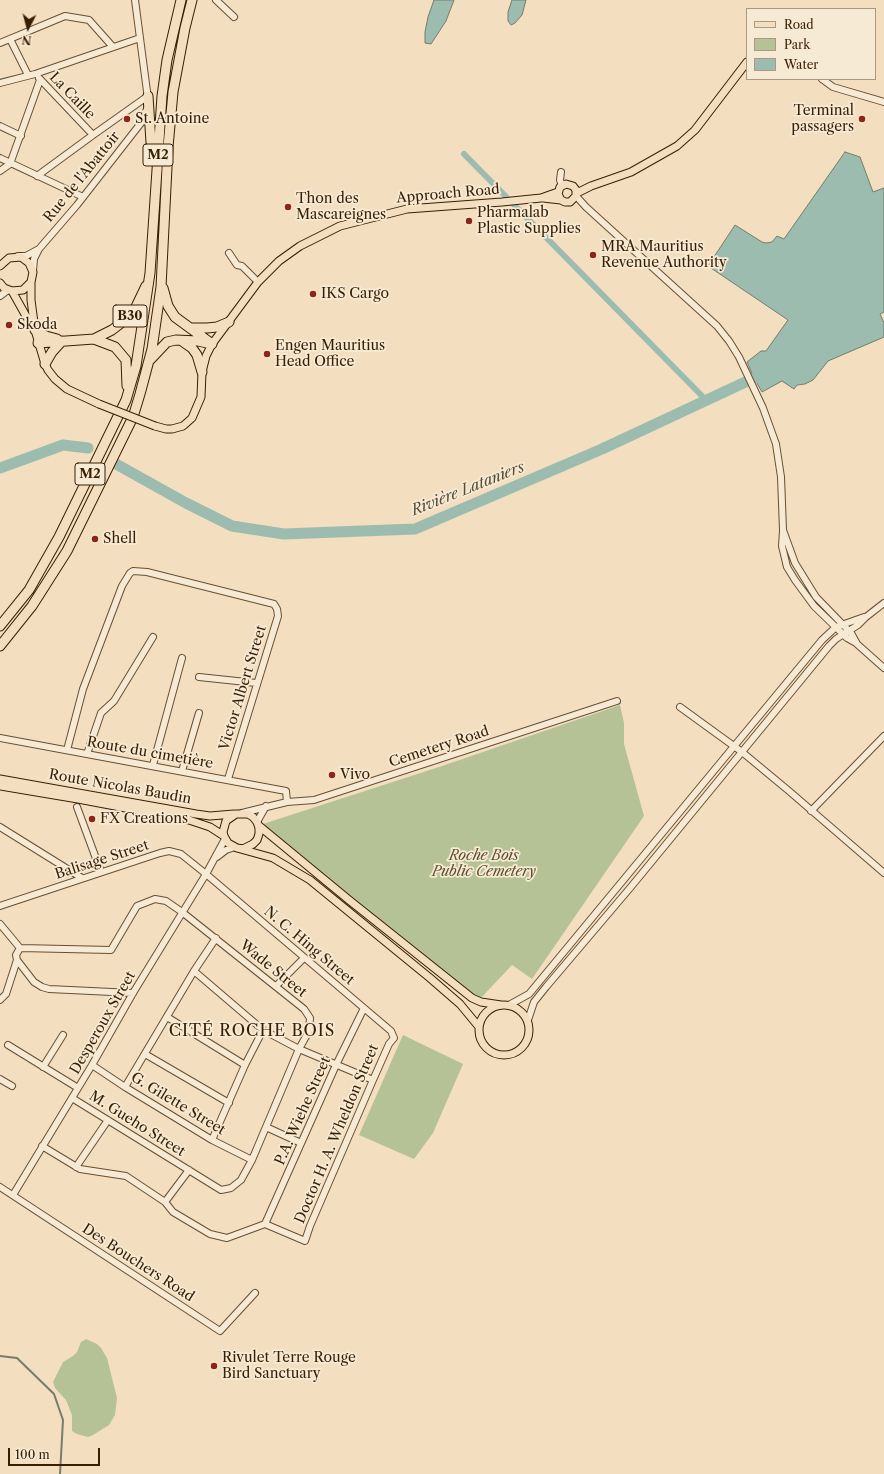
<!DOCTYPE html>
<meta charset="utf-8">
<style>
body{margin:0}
#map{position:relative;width:884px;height:1474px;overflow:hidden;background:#f3debf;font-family:"Libre Caslon Text",serif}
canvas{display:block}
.legend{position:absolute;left:746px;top:8px;width:130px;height:72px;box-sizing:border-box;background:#f7ead5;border:1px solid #ab9981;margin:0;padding:5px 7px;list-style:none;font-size:12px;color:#391f02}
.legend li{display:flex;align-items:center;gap:8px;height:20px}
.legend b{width:20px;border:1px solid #ab9981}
.north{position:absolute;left:8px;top:8px;width:40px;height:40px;-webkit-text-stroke:3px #f7ead5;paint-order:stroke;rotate:186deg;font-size:11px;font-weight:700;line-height:16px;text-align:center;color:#391f02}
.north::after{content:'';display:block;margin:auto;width:14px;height:18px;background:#391f02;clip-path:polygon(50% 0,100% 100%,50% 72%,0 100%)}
.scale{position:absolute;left:8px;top:1448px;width:92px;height:18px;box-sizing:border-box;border:2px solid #391f02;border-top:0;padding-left:5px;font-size:12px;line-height:14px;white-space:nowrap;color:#391f02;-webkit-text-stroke:3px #f7ead5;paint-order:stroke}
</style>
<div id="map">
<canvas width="884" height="1474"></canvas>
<ul class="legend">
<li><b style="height:5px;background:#f3debf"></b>Road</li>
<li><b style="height:11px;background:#b5c296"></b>Park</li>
<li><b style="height:11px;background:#9bbcaf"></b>Water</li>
</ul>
<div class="north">N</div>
<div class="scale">100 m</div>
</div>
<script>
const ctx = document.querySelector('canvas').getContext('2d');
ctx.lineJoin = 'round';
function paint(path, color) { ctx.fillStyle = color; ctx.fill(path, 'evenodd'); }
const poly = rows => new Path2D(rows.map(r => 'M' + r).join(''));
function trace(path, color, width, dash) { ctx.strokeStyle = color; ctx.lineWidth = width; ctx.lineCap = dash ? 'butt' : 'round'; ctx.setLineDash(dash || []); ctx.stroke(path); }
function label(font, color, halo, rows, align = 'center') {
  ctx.font = font + ' "Libre Caslon Text",serif'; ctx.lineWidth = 3.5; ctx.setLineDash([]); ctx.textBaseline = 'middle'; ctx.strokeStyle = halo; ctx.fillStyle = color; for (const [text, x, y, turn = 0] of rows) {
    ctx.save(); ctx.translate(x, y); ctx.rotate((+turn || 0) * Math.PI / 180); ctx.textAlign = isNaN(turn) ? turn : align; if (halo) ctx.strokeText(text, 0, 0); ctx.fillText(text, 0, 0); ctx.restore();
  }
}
const green = poly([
 [620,705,624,723,624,744,644,816,532,979,512,965,479,1000,371,913,263,824,442,766],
 [403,1035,463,1064,433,1133,414,1159,359,1135],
 [86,1339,97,1344,101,1348,107,1358,117,1398,115,1415,109,1425,93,1435,88,1437,77,1434,72,1431,72,1415,66,1400,55,1388,53,1382,63,1362,73,1356,77,1352,81,1342]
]);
const water = poly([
 [434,0,454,0,446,21,431,44,425,43,425,32,428,17,434,0],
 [512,0,526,0,522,15,515,23,511,25,508,21,508,12,512,0],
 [845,152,860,157,873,192,884,188,884,312,880,314,884,323,884,337,828,361,813,380,805,384,797,385,794,389,782,381,762,392,754,378,747,362,761,351,766,351,788,320,708,266,735,225,762,242,766,243,772,242,777,236,784,239,845,152]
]);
const stream = poly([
 [0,1356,17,1358,54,1394,63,1420,60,1474]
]);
const canal = poly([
 [464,154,707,401]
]);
const river = poly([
 [116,464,186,503,232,526,284,534,415,529,602,449,754,378],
 [0,468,63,445,88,448]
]);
const minor = poly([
 [135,0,148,99],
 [216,0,234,17],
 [10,39,28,75],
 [0,43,65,16,89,20,113,47],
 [39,78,93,135],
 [822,79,833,87,884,102],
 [0,83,35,74,140,38],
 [0,126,21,136],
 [0,158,83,197],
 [0,171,10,164,40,80],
 [561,172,560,180,562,186],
 [37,176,93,135,148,96],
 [576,196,586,207,717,326,729,341,739,357,763,408,776,444,781,477,783,530,795,563,816,597,851,633,857,644,884,668],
 [229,253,237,265,242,266,258,282],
 [18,256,26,256,39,249],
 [33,271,34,259,39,249,77,205,141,123,147,109],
 [0,296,8,290],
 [783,531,782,546,787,567,795,580,814,606,847,638,856,643],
 [199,677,256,683],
 [680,707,742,752,789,791,884,873],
 [0,738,286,791,287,802],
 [67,750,83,689,122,586,130,573,133,571,147,572,274,604,277,609,278,616,228,779],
 [87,754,101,713,114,701,153,637],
 [153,765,182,658],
 [182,771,199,713],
 [77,807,101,872],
 [811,811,884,736],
 [242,813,287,802,314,800,617,701],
 [257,822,266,806],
 [0,827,82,878],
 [217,857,226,850,235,847],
 [0,906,160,853,169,851,181,854,206,874,391,1031,394,1038,389,1044,373,1080,310,1226,305,1241,265,1224,227,1238,210,1234,173,1212,165,1202,126,1176,80,1169,42,1146],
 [0,924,20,948,111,950,137,906,155,899,166,901,182,912,304,1009,310,1018,309,1031,299,1049,252,1160,241,1180,231,1188,221,1190,72,1098],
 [20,948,16,955,17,960,34,982,42,987,49,989,133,993],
 [194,971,263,1030,299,1049,373,1080],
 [276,986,304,958],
 [0,1000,6,994,17,960],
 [509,1005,529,994,822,640,836,627,864,617],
 [167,1017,245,1065],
 [528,1020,534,1002,546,987,630,888,829,646,836,639,858,625,866,617,884,603],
 [8,1045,78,1088],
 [145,1054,229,1103],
 [92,1065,125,1087,212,1140,252,1160],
 [43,1067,63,1035],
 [0,1079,12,1086],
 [125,1087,194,971,216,938],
 [266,1127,301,1143],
 [212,1140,245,1065,263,1030],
 [76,1167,108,1120],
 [0,1187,220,1331,255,1293],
 [13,1195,92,1065,133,993,206,874,225,839],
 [165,1202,189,1170],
 [265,1224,336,1065,364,1008]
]);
const major = poly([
 [577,193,591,186,631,172,677,146,695,130,747,62],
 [543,198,561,200,565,202,570,202,576,196,576,190,573,186,566,184,560,187,558,194,561,200],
 [0,266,9,258,21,257,29,263,33,272,31,282,23,290,12,291,4,288,0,283],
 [31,282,31,300,35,330,45,364,48,370,55,379,67,389,99,404],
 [12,291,26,316,33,326],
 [155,426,166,429,172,429,183,426,192,418,201,397,202,372,206,356,212,344,258,282,279,261,300,246,340,226,407,209,502,202,541,198,558,192],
 [0,779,196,814,210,816,234,814],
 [0,786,78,799,189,820,210,827,224,836],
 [258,825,349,900,472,998,481,1002,501,1005],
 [237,848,243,849,253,844,257,840,259,834,259,828,257,822,253,817,248,814,236,814,226,821,223,832,224,836,228,843,237,848,273,858,310,880,430,978,460,1004,479,1027],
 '479 1030a25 25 0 1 1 50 0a25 25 0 1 1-50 0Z'
]);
const highway = poly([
 [148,96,152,158],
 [163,288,168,306,175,317,212,344],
 [190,328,207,328,217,327,229,322],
 [35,330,46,336,57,339],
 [94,339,112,330,129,317,134,311,146,286],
 [182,341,192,348,197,355,202,372],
 [38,343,94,339,115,347,126,360,127,386],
 [150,360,167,342,176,340,198,341,207,343],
 [45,364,52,352,62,341],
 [0,626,29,590,59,537,126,400,136,366,150,273,162,96,167,60,181,0],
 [0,646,32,606,67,551,133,417,140,394,152,349,161,287,168,147,173,92,185,28,192,0]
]);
const majorBridge = poly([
 [99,404,155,426]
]);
const markers = [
 [127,119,4,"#8f2418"],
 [862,119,4,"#8f2418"],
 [288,207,4,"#8f2418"],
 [469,221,4,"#8f2418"],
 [593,255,4,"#8f2418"],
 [313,294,4,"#8f2418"],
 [9,325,4,"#8f2418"],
 [267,354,4,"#8f2418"],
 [95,539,4,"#8f2418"],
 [332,775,4,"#8f2418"],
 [92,819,4,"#8f2418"],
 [214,1366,4,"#8f2418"]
];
const shields = [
 [158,155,30],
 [130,316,34],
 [90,474,30]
];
const shieldNames = [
 ["M2",158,155],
 ["B30",130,316],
 ["M2",90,474]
];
const streetNames = [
 ["La Caille",72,96,46],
 ["Rue de l'Abattoir",82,177,-51],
 ["Approach Road",448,194,-5],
 ["Victor Albert Street",243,688,-73],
 ["Cemetery Road",439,747,-18],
 ["Route du cimetière",150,753,10],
 ["Route Nicolas Baudin",120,787,10],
 ["Balisage Street",102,860,-18],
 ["N. C. Hing Street",309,946,40],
 ["Wade Street",273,969,39],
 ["Desperoux Street",103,1023,-60],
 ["G. Gilette Street",178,1104,31],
 ["P.A. Wiehe Street",303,1111,-66],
 ["M. Gueho Street",137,1124,32],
 ["Doctor H. A. Wheldon Street",337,1134,-67],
 ["Des Bouchers Road",138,1263,33]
];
const poiNames = [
 ["Terminal",854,111,"right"],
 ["passagers",854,127,"right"],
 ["St. Antoine",135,119],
 ["Thon des",296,199],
 ["Mascareignes",296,215],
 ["Pharmalab",477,213],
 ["Plastic Supplies",477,229],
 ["MRA Mauritius",601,247],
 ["Revenue Authority",601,263],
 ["IKS Cargo",321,294],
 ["Skoda",17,325],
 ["Engen Mauritius",275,346],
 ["Head Office",275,362],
 ["Shell",103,539],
 ["Vivo",340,775],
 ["FX Creations",100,819],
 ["Rivulet Terre Rouge",222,1358],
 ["Bird Sanctuary",222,1374]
];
const parkNames = [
 ["Roche Bois",484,856],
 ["Public Cemetery",484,872]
];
const waterNames = [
 ["Rivière Lataniers",468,489,-22]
];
const quarterNames = [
 ["CITÉ ROCHE BOIS",252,1031]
];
paint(green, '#b5c296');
paint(water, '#9bbcaf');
trace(water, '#747d6a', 1);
trace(stream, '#747d6a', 2);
trace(canal, '#9bbcaf', 6);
trace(river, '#9bbcaf', 11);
trace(minor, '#684f31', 8);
trace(major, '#391f02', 9);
trace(highway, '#391f02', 11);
trace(minor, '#f7ead5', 6);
trace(major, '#f3debf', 7);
trace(highway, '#f3debf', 9);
trace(majorBridge, '#391f02', 9, []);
trace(majorBridge, '#f3debf', 7);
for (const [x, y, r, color] of markers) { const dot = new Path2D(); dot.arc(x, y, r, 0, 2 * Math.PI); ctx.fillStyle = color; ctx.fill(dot); trace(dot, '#f7ead5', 1.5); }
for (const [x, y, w] of shields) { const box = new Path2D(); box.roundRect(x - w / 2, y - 11, w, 22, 3); ctx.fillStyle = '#f7ead5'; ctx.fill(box); trace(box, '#391f02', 1); }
label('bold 13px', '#391f02', null, shieldNames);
label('14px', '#391f02', '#f7ead5', streetNames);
label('14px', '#391f02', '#f7ead5', poiNames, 'left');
label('italic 14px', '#5e502e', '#f7ead5', parkNames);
label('italic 15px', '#564e36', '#f7ead5', waterNames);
ctx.letterSpacing = '1px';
label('16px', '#391f02', '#f7ead5', quarterNames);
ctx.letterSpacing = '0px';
</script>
